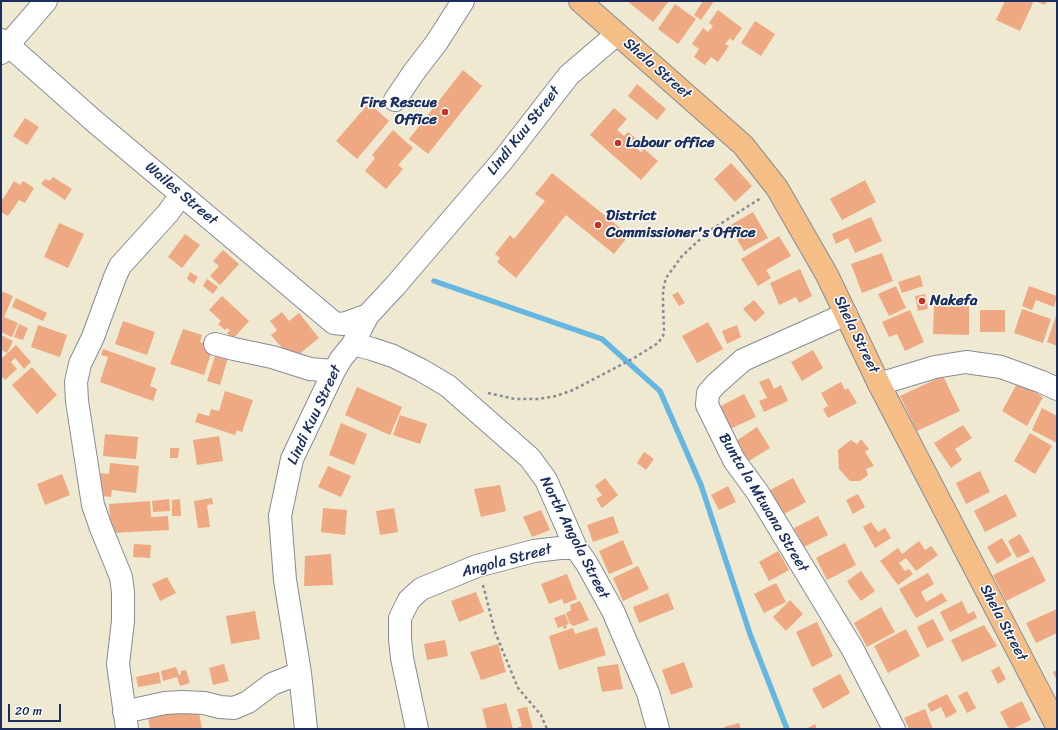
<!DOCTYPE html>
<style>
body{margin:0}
#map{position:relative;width:1058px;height:730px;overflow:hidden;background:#eee9d0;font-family:Sriracha,sans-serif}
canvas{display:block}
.frame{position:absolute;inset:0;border:2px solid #1b2f5e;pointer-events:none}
.scale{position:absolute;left:8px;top:704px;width:53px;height:18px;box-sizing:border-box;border:2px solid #1b2f5e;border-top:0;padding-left:5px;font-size:12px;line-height:14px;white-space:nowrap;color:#1b2f5e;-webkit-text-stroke:3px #fff;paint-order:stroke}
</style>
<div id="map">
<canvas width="1058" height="730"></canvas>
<div class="frame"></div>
<div class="scale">20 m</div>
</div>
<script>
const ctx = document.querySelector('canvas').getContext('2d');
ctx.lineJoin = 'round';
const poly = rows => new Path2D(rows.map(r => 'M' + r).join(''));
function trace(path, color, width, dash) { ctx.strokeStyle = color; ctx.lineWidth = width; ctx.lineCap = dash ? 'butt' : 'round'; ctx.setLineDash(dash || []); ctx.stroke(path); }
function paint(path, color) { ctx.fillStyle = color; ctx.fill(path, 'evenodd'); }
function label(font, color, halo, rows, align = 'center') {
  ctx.font = font + ' Sriracha,sans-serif'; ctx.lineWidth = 3; ctx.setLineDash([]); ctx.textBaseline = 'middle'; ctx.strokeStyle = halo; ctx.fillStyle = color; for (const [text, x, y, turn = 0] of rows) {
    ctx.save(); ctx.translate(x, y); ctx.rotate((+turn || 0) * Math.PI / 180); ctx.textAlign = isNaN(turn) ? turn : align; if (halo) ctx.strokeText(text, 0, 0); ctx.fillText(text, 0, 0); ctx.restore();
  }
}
const stream = poly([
 [434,281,602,339,660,391,701,485,750,634,787,729]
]);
const building = poly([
 [627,1,669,1,653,22],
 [703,1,714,1,701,20,694,15],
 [1005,1,1030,1,1033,3,1020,31,996,20],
 [1035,1,1047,1,1045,5],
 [675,4,696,19,678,44,658,29],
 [718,10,742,28,733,41,730,38,725,44,729,46,718,62,711,57,705,65,694,57,699,49,692,44,703,28,708,32,713,26,709,23],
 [755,21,775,34,761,56,741,43],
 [463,70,482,86,428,154,409,139],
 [637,84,666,109,657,120,628,96],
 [369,103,389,121,357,159,336,141],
 [614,108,627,119,617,130,624,136,628,132,639,141,634,146,641,152,644,149,658,161,641,180,590,135],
 [25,118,39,127,27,145,13,136],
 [393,130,413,148,398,165,403,169,386,189,365,171,375,158,372,155],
 [731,163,752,186,735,202,714,179],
 [552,173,629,235,614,254,566,215,516,278,497,262,500,258,495,254,510,235,514,239,545,201,535,194],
 [53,177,72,189,65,200,41,184,45,179,50,181],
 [865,180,876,202,842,220,830,199],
 [14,181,20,185,23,181,34,188,25,203,19,200,8,216,1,212,1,197,3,199],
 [753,212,768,238,744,251,729,226],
 [871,217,882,241,855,253,848,238,836,244,832,234],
 [59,223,84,234,68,268,44,257],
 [185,234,200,245,182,268,168,257],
 [779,236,791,256,766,270,771,278,758,286,741,259],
 [223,250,239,264,220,285,210,276,219,266,213,261],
 [882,253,893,281,862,293,851,264],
 [800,269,812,296,799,303,796,297,779,305,770,283],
 [190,272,198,277,194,284,187,279],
 [920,275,923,286,902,293,898,282],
 [207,279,218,287,213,294,203,286],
 [896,286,906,308,889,316,878,294],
 [1029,286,1057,296,1054,307,1036,300,1032,310,1022,306],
 [1,291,13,296,4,317,18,323,12,337,1,332],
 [678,292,685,303,679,306,672,295],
 [925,294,928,309,918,311,915,296],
 [222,296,249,321,233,339,227,333,230,330,227,328,225,330,218,324,221,321,209,310],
 [16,298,47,313,43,321,12,307],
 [754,300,765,313,755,322,743,309],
 [934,305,969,306,969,335,933,334],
 [1022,309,1051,319,1043,343,1014,333],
 [910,310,924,342,905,351,897,334,889,337,882,322],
 [980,310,1005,310,1005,332,980,332],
 [282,312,289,321,299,313,319,338,292,360,271,335,277,330,270,321],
 [1057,313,1057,346,1047,342],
 [123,321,155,332,147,355,115,344],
 [708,322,723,349,697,363,682,336],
 [19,324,28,328,23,340,14,337],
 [38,325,67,335,60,357,31,347],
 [737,325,741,337,727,344,722,331],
 [183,329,202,335,200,342,207,344,205,351,211,353,204,375,170,364],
 [1,335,13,341,7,353,1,350],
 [16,345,31,362,24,369,15,358,11,362,17,369,5,380,1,376,1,359],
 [103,349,156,368,150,386,157,389,153,401,100,382,108,357,101,355],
 [813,350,823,368,802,381,791,362],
 [216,353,228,358,220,385,207,381],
 [32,367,57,395,37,414,12,385],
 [943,376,960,411,917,431,900,396],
 [769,378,774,389,781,385,788,401,764,412,759,401,767,398,759,382],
 [841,382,845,390,848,388,857,403,828,418,823,409,828,406,821,393],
 [1018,382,1043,397,1027,426,1002,411],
 [357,387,402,407,390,435,345,415],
 [225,391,253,400,242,432,237,430,235,435,195,422,198,413,209,416,211,409,219,411],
 [744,394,756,417,730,429,719,407],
 [1042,408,1057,416,1057,443,1032,430],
 [400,415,427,424,420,444,393,435],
 [341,423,367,434,354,465,329,455],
 [963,425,972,438,955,449,962,460,951,468,934,443],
 [757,427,770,448,749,461,736,441],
 [1030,433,1052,446,1035,474,1014,461],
 [105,434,138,437,136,459,103,456],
 [219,436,223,461,197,465,193,440],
 [861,439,869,449,865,452,874,466,866,469,868,475,860,481,850,481,839,469,838,450,851,440,857,444],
 [170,448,179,448,178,458,170,458],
 [644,452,654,459,646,470,637,463],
 [110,463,139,466,136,493,112,490,111,497,95,495,97,473,109,474],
 [328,466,351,476,341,497,318,487],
 [980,471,990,492,966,504,956,483],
 [62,474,70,495,45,505,37,484],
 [605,478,618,495,602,508,596,499,602,495,595,486],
 [793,478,806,502,782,515,770,490],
 [500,485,506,511,481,517,474,489],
 [728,486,736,502,719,510,711,495],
 [858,494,865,507,853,514,846,500],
 [1006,494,1017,516,985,532,974,511],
 [212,498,213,504,207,505,210,527,198,528,194,501],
 [169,499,170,511,153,512,152,501],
 [180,499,181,516,172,516,172,500],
 [150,501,151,517,168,516,169,530,111,533,109,504],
 [323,508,347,510,345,535,321,532],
 [394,508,398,532,380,535,376,511],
 [541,510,550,530,532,537,523,517],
 [613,516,619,533,593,542,587,525],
 [818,516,828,535,804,547,794,528],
 [871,522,878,532,885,528,891,538,875,548,863,527],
 [1020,534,1030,552,1017,558,1008,541],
 [1002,538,1012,555,997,564,987,547],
 [623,540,633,564,609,574,599,551],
 [919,541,925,550,931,546,938,555,916,571,906,558,899,563,905,571,909,569,913,574,898,585,880,561,898,548,902,554],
 [845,543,856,565,827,580,816,558],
 [134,544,151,545,150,558,133,557],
 [778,551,789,570,769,581,759,562],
 [331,554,333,585,304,586,305,556],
 [1033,556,1046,581,1006,601,993,575],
 [638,566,649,589,623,601,613,578],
 [861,571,875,591,861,601,852,589,847,581],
 [928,573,934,584,921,592,926,602,942,593,947,601,916,618,899,589],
 [567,574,577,599,564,604,562,599,549,604,541,584],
 [167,577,176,593,160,601,152,584],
 [776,583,786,602,764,613,754,594],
 [476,592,484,612,459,622,451,601],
 [668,593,674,609,639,623,633,607],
 [790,600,803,614,786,631,773,617],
 [580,601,589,620,574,626,570,624,566,613,571,610,570,605],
 [962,601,968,614,974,611,977,618,950,632,940,612],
 [881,607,895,632,867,647,854,623],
 [1057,609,1057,633,1036,643,1026,623],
 [255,611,260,639,231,644,226,616],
 [565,614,569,624,566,625,567,628,564,629,563,626,558,628,554,618],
 [933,619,944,640,927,648,917,627],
 [817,622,833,656,812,667,796,632],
 [984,625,997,646,962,662,951,640],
 [597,627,606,655,559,670,549,636,573,628,575,634],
 [906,629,920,656,888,673,874,646],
 [445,640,448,656,427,660,424,644],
 [498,644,506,672,481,680,470,652],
 [684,662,693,687,671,695,662,670],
 [224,664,229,681,213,685,209,668],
 [618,664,623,689,602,692,597,667],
 [999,666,1006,679,998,684,991,671],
 [176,667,179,675,181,674,181,671,186,670,190,683,180,686,177,677,163,681,161,671],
 [1057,670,1057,681,1053,672],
 [159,672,161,683,138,687,136,677],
 [840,674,850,693,823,709,812,689],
 [967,691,976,708,967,713,958,696],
 [947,694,957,712,946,718,941,707,931,712,927,704],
 [1022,701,1031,720,1012,729,1009,729,1000,712],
 [506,703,513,729,487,729,482,709],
 [198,707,202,729,150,729,148,717],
 [527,707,533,729,514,729,522,726,517,709],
 [925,709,933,729,909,729,904,718],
 [739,723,741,729,724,729,724,727],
 [815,724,817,729,806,729]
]);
const path = poly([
 [488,393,515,399,539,399,556,396,573,390,634,358,658,343,663,336,664,330,663,304,663,290,666,278,682,256,709,231,761,198],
 [483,585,495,632,518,688,541,715,547,729]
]);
const minor = poly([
 [1,40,7,44,94,121,334,323,343,324,368,315],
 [1,53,46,1],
 [395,100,414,72,437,42,463,1],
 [846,314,743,360,716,384,708,393,707,405,734,460,758,493,852,648,894,729],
 [215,344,234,349,272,357,310,369,334,371],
 [353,344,372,349,393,356,421,370,448,386,530,458,546,480,576,548,587,564,613,611,648,693,658,729],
 [879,384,935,367,966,362,1001,367,1042,382,1057,389],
 [124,712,165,703,182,702,204,703,220,707,234,708,248,702,272,684,300,673],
 [127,729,118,664,123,621,123,592,121,577,101,528,93,505,77,401,76,382,80,364,93,337,115,277,120,266,168,213,181,195],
 [306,729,300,673,285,580,280,516,292,459,334,371,341,359,353,344,368,315,395,286,503,160,569,75,617,34],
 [417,729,402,658,400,639,400,618,409,600,421,589,477,566,534,551,560,548,576,548]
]);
const major = poly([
 [580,1,743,145,777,188,827,275,879,384,1057,726]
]);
const markers = [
 [445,112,4,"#c8321e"],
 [618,143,4,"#c8321e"],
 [598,225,4,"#c8321e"],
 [922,301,4,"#c8321e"]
];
const streetNames = [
 ["Shela Street",657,69,41],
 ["Lindi Kuu Street",524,131,-52],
 ["Wailes Street",181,194,40],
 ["Shela Street",856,335,64],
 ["Lindi Kuu Street",315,415,-65],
 ["Bunta la Mtwana Street",763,503,59],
 ["North Angola Street",574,538,63],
 ["Angola Street",507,561,-15],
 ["Shela Street",1003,623,62]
];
const poiNames = [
 ["Fire Rescue",437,103,"right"],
 ["Office",437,120,"right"],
 ["Labour office",626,143],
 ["District",606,216],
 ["Commissioner's Office",606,233],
 ["Nakefa",930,301]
];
trace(stream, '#65b6e0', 5.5);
paint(building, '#eea983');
trace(minor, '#848c97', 24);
trace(major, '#848c97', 24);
trace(path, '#848c97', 2.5, [3, 3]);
trace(minor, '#fff', 22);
trace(major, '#f6be87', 22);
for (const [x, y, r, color] of markers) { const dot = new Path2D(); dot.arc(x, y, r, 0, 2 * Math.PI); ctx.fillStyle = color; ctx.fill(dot); trace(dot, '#fff', 1.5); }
label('15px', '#1b2f5e', '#fff', streetNames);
label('bold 15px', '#1b2f5e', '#fff', poiNames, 'left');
</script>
